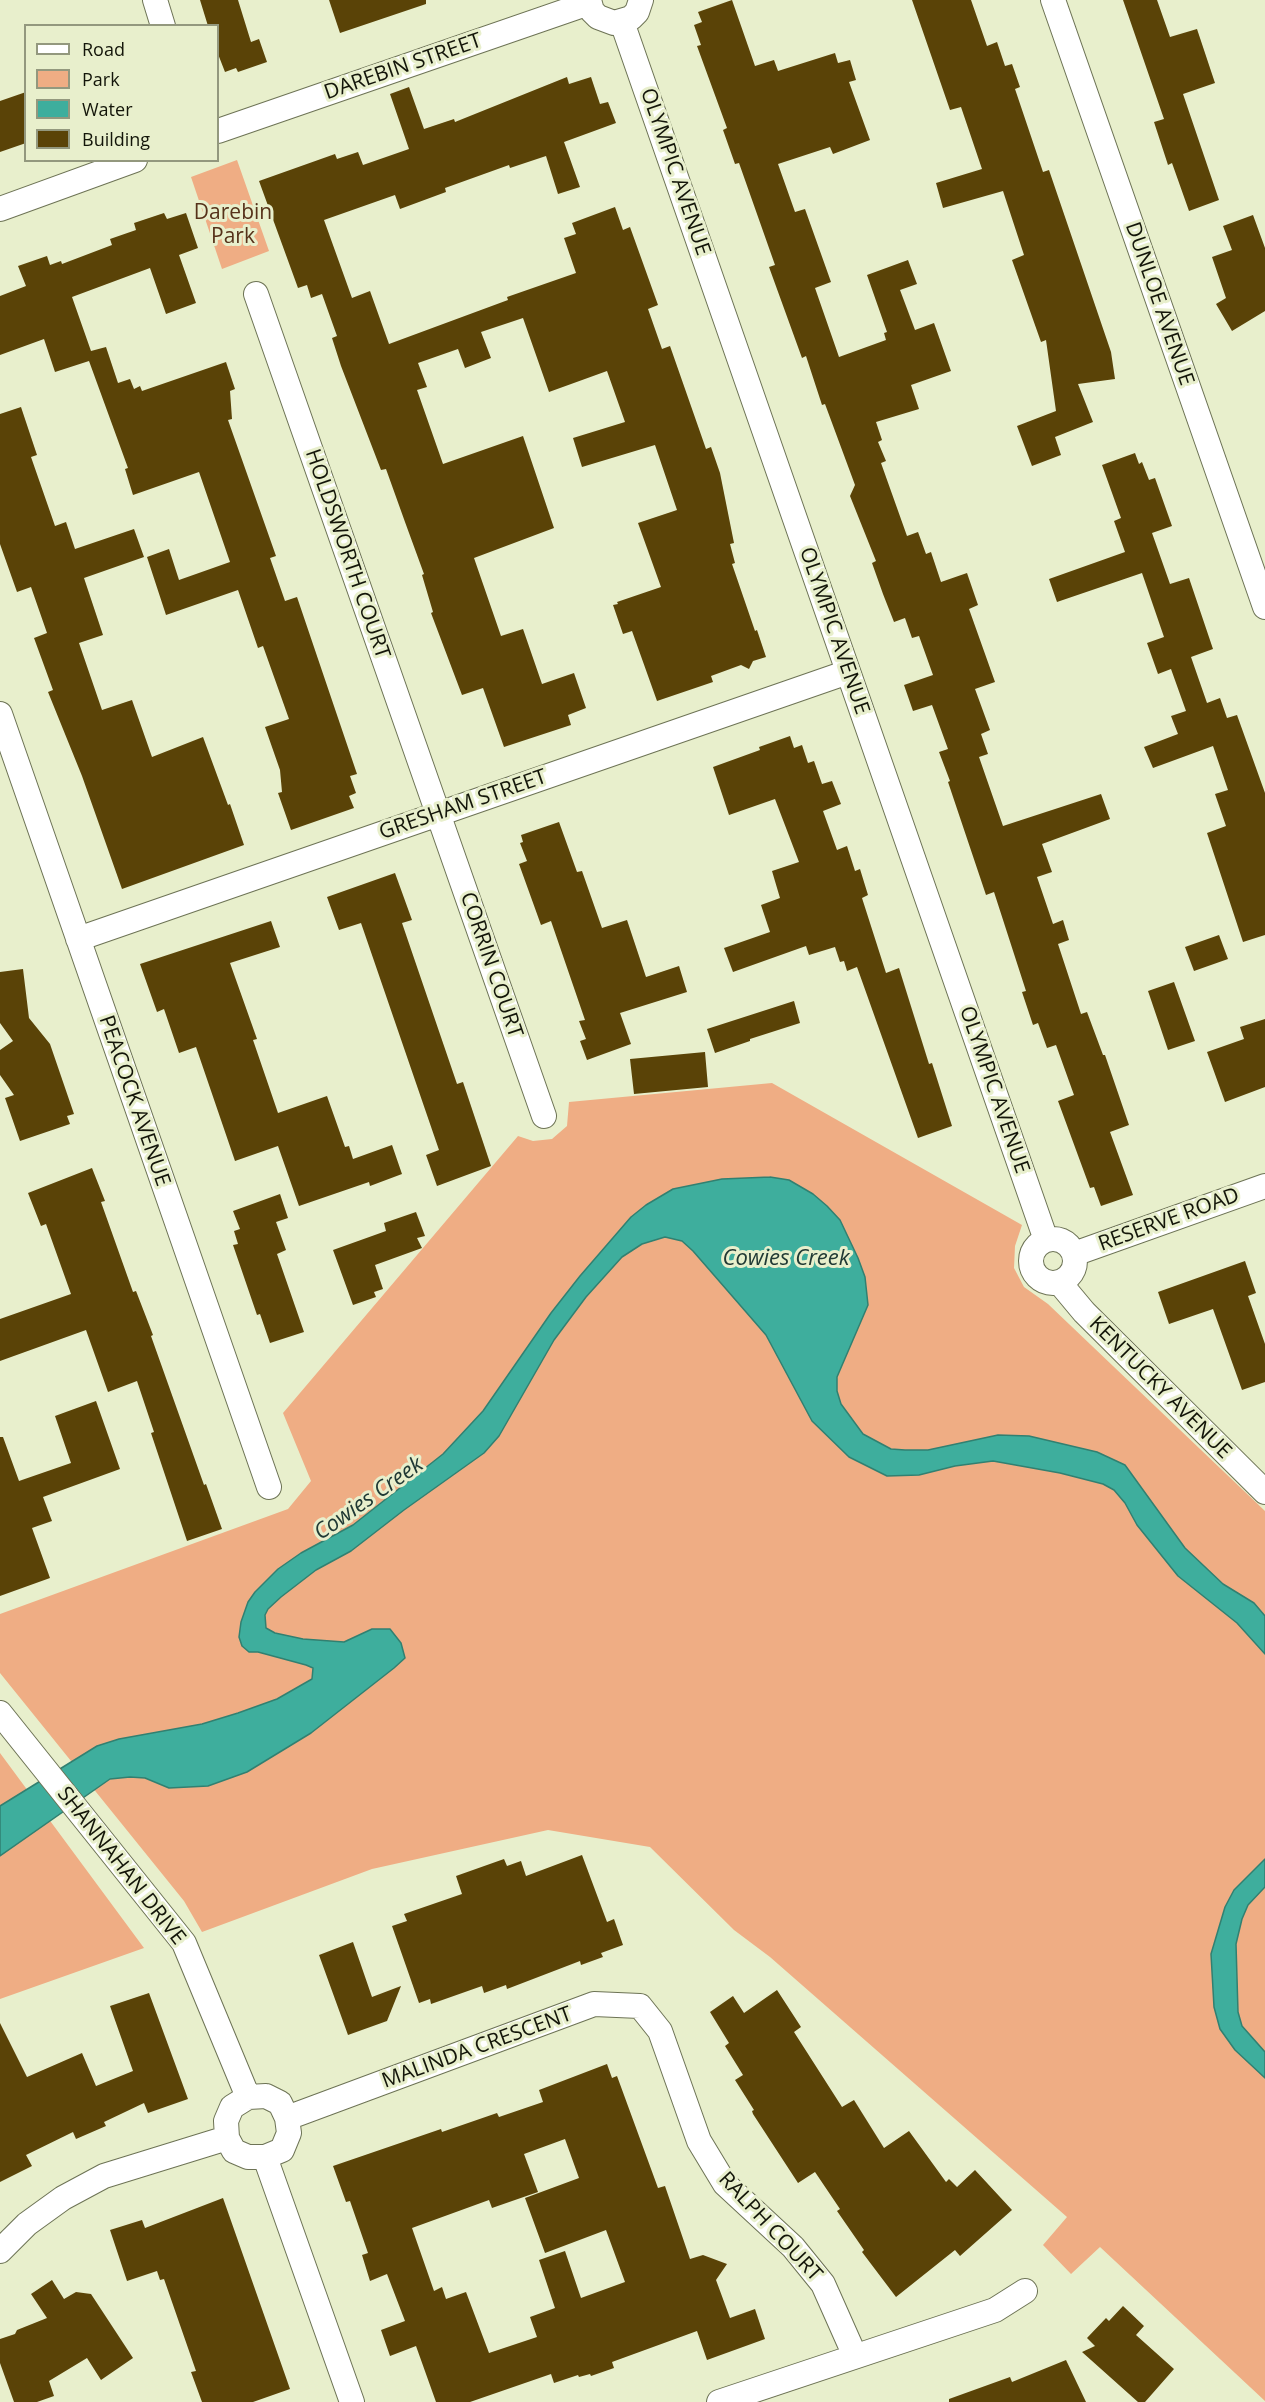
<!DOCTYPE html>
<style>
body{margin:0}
#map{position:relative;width:1265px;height:2402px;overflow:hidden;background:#e8efcc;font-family:"Open Sans",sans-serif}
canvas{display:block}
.legend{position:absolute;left:24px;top:24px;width:195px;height:138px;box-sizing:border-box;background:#e8efcc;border:2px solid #93987e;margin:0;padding:8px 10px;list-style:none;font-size:18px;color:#131509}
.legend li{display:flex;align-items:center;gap:12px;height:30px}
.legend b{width:30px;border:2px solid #93987e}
</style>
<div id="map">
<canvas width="1265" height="2402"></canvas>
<ul class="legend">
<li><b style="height:8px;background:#fff"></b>Road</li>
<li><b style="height:16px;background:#efad84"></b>Park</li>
<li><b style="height:16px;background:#3eae9d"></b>Water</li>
<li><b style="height:16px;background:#5a4307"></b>Building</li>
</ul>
</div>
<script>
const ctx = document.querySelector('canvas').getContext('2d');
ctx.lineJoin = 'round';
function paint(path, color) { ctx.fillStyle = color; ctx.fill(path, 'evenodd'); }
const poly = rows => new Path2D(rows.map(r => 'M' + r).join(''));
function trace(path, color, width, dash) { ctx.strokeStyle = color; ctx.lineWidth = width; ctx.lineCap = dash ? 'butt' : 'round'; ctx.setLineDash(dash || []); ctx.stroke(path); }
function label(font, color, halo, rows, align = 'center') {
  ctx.font = font + ' "Open Sans",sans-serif'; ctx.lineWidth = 6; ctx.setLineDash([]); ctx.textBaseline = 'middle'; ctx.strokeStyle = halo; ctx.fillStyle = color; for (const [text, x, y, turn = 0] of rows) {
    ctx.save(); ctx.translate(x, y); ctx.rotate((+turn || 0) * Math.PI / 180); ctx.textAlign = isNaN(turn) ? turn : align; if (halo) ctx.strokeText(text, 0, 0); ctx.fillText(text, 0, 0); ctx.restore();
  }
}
const green = poly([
 [237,160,269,251,222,269,191,177],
 [772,1083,1022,1225,1015,1246,1014,1268,1024,1287,1048,1304,1265,1511,1265,2401,1100,2247,1071,2274,1043,2245,1067,2217,770,1957,734,1930,650,1847,548,1830,372,1869,202,1932,184,1901,0,1673,0,1614,288,1509,311,1481,283,1413,518,1136,533,1141,552,1139,567,1126,569,1102],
 [0,1753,144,1948,0,1999]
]);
const water = poly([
 [770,1177,789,1180,813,1194,827,1206,840,1220,858,1258,865,1277,868,1305,837,1377,837,1391,841,1404,863,1434,891,1449,905,1450,928,1450,998,1435,1029,1436,1097,1452,1125,1465,1185,1548,1223,1584,1254,1603,1265,1616,1265,1654,1237,1623,1178,1576,1137,1525,1125,1503,1114,1490,1103,1484,1060,1473,993,1461,955,1466,919,1475,887,1476,849,1457,812,1421,766,1335,693,1251,682,1241,665,1237,642,1244,622,1257,586,1297,554,1340,499,1436,484,1453,404,1510,351,1551,316,1570,281,1597,268,1609,265,1615,266,1628,275,1633,303,1639,344,1642,372,1629,390,1629,401,1643,405,1658,394,1668,311,1733,247,1772,208,1786,169,1788,145,1778,130,1777,110,1779,0,1856,0,1806,97,1746,119,1739,202,1724,238,1713,277,1699,312,1679,313,1668,306,1665,258,1652,249,1652,242,1646,239,1637,241,1622,248,1602,255,1592,278,1569,301,1553,353,1525,443,1454,483,1411,551,1313,580,1276,631,1217,646,1205,673,1189,722,1179,770,1177],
 [1265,1859,1265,1887,1248,1905,1242,1919,1236,1944,1238,2012,1242,2026,1265,2052,1265,2078,1235,2050,1220,2029,1214,2007,1211,1954,1225,1907,1234,1890,1265,1859]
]);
const building = poly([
 [200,0,238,0,251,42,259,39,267,62,238,72,236,68,225,72,218,54,218,26,208,26],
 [329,0,426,0,426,4,340,33],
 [732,0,755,66,774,60,778,71,835,53,838,63,850,60,856,80,849,82,870,140,833,154,830,147,778,164,795,212,805,209,831,282,815,288,839,357,886,340,884,333,887,332,867,275,908,260,917,284,900,290,915,330,934,323,951,371,911,385,919,409,876,422,882,440,878,442,886,461,881,463,907,536,918,532,926,554,931,552,941,582,967,573,978,605,969,609,995,682,975,689,990,730,981,734,988,754,979,757,1003,826,1101,794,1110,819,1042,844,1052,872,1037,877,1053,924,1063,920,1069,940,1058,944,1081,1014,1087,1012,1103,1055,1105,1055,1129,1125,1110,1132,1133,1195,1101,1206,1094,1187,1090,1188,1058,1101,1074,1095,1056,1045,1047,1048,1038,1023,1033,1025,1022,992,1026,991,994,892,986,895,948,782,950,781,939,752,948,749,932,705,913,711,904,685,933,675,919,636,912,638,905,618,894,622,883,594,872,563,876,561,850,496,855,485,825,404,822,405,806,356,802,358,769,267,775,265,739,163,735,164,723,130,727,128,697,46,701,45,694,25,702,22,698,12],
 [912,0,971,0,987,46,997,42,1005,66,1012,64,1020,87,1015,89,1043,172,1049,170,1111,352,1115,379,1078,384,1093,422,1055,437,1061,455,1032,466,1017,426,1056,411,1046,340,1041,342,1012,260,1024,255,1003,191,943,208,936,183,982,169,961,107,950,110],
 [1123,0,1157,0,1170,37,1197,29,1215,83,1183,94,1219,200,1189,211,1172,163,1168,165,1154,122,1164,119],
 [567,77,569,84,591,77,600,104,608,102,616,123,564,142,580,187,558,194,546,156,510,168,509,165,445,188,446,192,400,209,395,195,324,220,352,298,370,291,389,344,508,300,507,297,576,273,564,238,576,234,572,223,615,207,623,230,630,227,658,305,648,309,662,349,670,346,706,449,711,447,720,473,734,543,730,544,735,563,732,564,755,631,757,630,766,657,753,661,749,669,741,665,711,676,713,682,657,701,632,631,623,634,613,605,618,604,617,602,661,587,638,523,677,510,655,445,582,467,573,438,625,422,607,371,549,392,523,318,481,332,491,358,465,368,458,349,418,363,427,387,417,390,443,464,523,436,554,528,474,558,501,636,523,629,542,684,574,673,586,708,568,715,571,725,504,747,483,688,462,695,431,613,433,612,422,575,424,574,405,522,386,469,381,470,341,366,332,338,337,336,322,294,311,298,307,285,298,288,259,181,335,154,337,159,358,152,363,165,409,149,390,94,409,87,424,129,454,119,455,122],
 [26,92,26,143,0,152,0,101],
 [164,213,167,219,186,213,198,248,179,255,196,303,166,314,150,268,72,297,91,351,106,347,118,383,130,379,134,389,140,386,142,391,226,362,235,389,230,391,232,419,228,420,276,556,270,558,285,601,297,597,357,774,350,776,356,793,349,796,354,808,291,830,278,793,282,792,280,770,265,727,289,719,263,646,258,648,238,590,166,615,147,557,169,549,179,580,230,562,199,472,133,495,125,469,128,468,89,361,55,372,44,339,0,355,0,296,26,286,18,266,47,256,50,265,61,261,62,264,112,245,110,239,136,230,134,223],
 [1253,215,1265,248,1265,311,1232,331,1216,304,1226,298,1212,257,1232,250,1223,226],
 [21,407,37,455,31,457,55,526,66,522,75,549,134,529,144,557,84,578,103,635,79,643,102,710,132,700,152,757,203,737,228,805,230,804,244,845,122,889,82,776,48,692,53,690,34,638,47,633,31,587,17,592,0,544,0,414],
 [1135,453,1139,464,1142,462,1149,480,1155,478,1172,526,1152,533,1170,584,1189,578,1213,649,1191,657,1207,703,1220,698,1227,718,1237,715,1265,793,1265,935,1243,942,1207,833,1226,826,1215,794,1228,790,1213,746,1153,768,1144,747,1178,734,1171,716,1186,711,1171,669,1158,674,1147,643,1164,637,1142,573,1057,602,1049,579,1125,552,1114,521,1121,518,1102,465],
 [790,736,794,748,802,745,808,763,814,761,822,784,832,781,841,804,823,811,837,850,847,846,855,871,860,869,868,895,862,898,886,973,899,968,929,1064,932,1063,952,1126,918,1138,857,967,847,971,844,961,840,962,835,947,809,955,806,946,733,972,724,948,770,932,761,905,780,898,772,871,799,862,775,799,729,815,713,767,760,750,759,747],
 [559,822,577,872,582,871,602,928,627,920,646,977,679,966,687,992,620,1013,631,1044,587,1060,580,1041,586,1039,579,1021,585,1020,551,921,541,925,519,864,527,861,520,843,523,842,521,835],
 [395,873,412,920,402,923,457,1084,463,1082,491,1166,437,1186,426,1155,439,1150,361,923,339,930,327,897],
 [271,921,280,947,230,963,257,1039,253,1040,278,1113,327,1096,345,1147,349,1146,353,1159,392,1145,402,1174,370,1186,369,1182,299,1206,278,1146,235,1161,196,1047,179,1053,164,1009,157,1012,140,964],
 [1219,935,1228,959,1194,971,1185,947],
 [23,969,29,1018,50,1044,74,1114,67,1116,70,1124,20,1141,5,1098,14,1095,0,1075,0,1050,13,1041,0,1023,0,972],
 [1174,982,1195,1041,1168,1050,1148,991],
 [794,1001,800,1023,750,1039,750,1041,715,1053,707,1029],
 [1265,1019,1265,1087,1225,1102,1207,1052,1244,1039,1240,1027],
 [705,1052,708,1087,634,1094,630,1059],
 [92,1168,105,1201,101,1202,133,1292,136,1291,153,1335,151,1336,204,1485,206,1484,222,1529,187,1541,151,1433,154,1432,137,1381,108,1392,86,1330,0,1361,0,1319,71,1294,46,1224,41,1226,28,1193],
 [280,1194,288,1218,276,1222,286,1250,277,1254,304,1332,270,1343,260,1314,257,1315,233,1245,238,1244,234,1231,240,1229,233,1211],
 [416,1212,425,1236,417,1238,422,1248,375,1265,383,1289,374,1292,376,1297,353,1305,333,1250,386,1231,384,1223],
 [1245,1261,1256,1293,1248,1296,1265,1344,1265,1382,1242,1390,1213,1309,1169,1324,1158,1292],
 [96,1401,120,1469,43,1497,52,1521,32,1528,50,1578,0,1596,0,1437,3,1437,19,1481,71,1463,55,1416],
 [582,1855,607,1922,614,1919,623,1945,601,1953,603,1957,581,1965,580,1961,507,1989,506,1985,484,1993,482,1986,431,2004,430,1999,419,2003,392,1926,407,1921,404,1914,462,1894,456,1876,504,1859,507,1866,521,1861,526,1876],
 [353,1942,372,1997,401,1986,387,2021,348,2035,319,1955],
 [777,1990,801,2027,794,2032,842,2107,854,2100,884,2148,909,2131,946,2182,949,2179,957,2187,975,2170,1012,2210,960,2256,955,2250,896,2297,862,2252,864,2250,837,2211,840,2209,815,2172,798,2183,753,2114,752,2111,754,2110,735,2080,743,2075,725,2046,729,2043,710,2012,733,1996,744,2013],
 [149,1993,188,2099,148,2113,144,2103,104,2122,106,2126,76,2139,73,2132,26,2155,32,2166,0,2182,0,2023,27,2077,82,2053,96,2086,133,2071,110,2006],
 [607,2064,612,2078,617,2076,658,2188,665,2186,690,2259,703,2255,727,2264,716,2280,730,2318,755,2309,765,2339,707,2360,697,2331,612,2362,614,2368,591,2376,590,2374,579,2377,578,2375,554,2383,551,2374,470,2402,436,2402,416,2346,390,2356,381,2330,405,2321,387,2274,370,2281,362,2255,368,2253,350,2201,346,2202,333,2166,441,2129,442,2132,497,2113,499,2117,543,2102,539,2090],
 [565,2139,579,2178,525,2198,545,2253,606,2230,625,2282,581,2298,565,2251,539,2260,555,2308,530,2317,537,2337,489,2353,466,2292,446,2299,442,2287,434,2291,412,2228,489,2200,492,2208,538,2192,524,2154],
 [223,2198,290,2389,253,2402,202,2402,191,2372,196,2371,164,2279,160,2280,157,2271,127,2281,110,2230,142,2220,145,2228],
 [52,2280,64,2299,76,2292,91,2294,133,2358,101,2380,87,2358,49,2381,54,2396,37,2402,14,2402,0,2363,0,2339,15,2334,17,2330,47,2318,31,2294],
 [1123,2306,1144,2326,1136,2335,1174,2369,1145,2402,1138,2402,1082,2352,1095,2346,1087,2338,1106,2318,1109,2321],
 [1066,2360,1086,2402,949,2402,949,2399,1010,2377,1012,2382]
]);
const minor = poly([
 [155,0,163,26],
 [589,0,592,11,598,17,614,23,631,18,637,12,641,0],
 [1053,0,1265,607],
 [622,22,1046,1240],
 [218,131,589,3],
 [0,209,135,160],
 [256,294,544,1116],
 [0,714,269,1487],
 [78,939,848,672],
 '1031 1261a22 22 0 1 1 44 0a22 22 0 1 1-44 0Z',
 [1074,1254,1265,1186],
 [1059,1282,1084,1312,1265,1492],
 [0,1713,184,1943,248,2097],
 [266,2096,280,2103,287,2118,289,2133,282,2150,265,2157,248,2157,234,2151,227,2138,226,2121,232,2107,248,2097,266,2096],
 [287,2118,594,2004,640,2006,660,2031,699,2141,725,2184,793,2247,823,2284,855,2356],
 [265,2157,352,2402],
 [0,2251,27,2224,63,2198,104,2176,227,2138],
 [719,2402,995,2310,1025,2291]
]);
const streetNames = [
 ["DAREBIN STREET",403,67,-19],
 ["OLYMPIC AVENUE",675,172,71],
 ["DUNLOE AVENUE",1159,304,71],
 ["HOLDSWORTH COURT",347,554,71],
 ["OLYMPIC AVENUE",834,631,71],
 ["GRESHAM STREET",463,805,-19],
 ["CORRIN COURT",491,965,71],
 ["OLYMPIC AVENUE",994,1090,71],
 ["PEACOCK AVENUE",134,1101,71],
 ["RESERVE ROAD",1169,1220,-20],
 ["KENTUCKY AVENUE",1160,1388,45],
 ["SHANNAHAN DRIVE",121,1866,52],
 ["MALINDA CRESCENT",477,2048,-20],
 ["RALPH COURT",770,2227,47]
];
const parkNames = [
 ["Darebin",233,213],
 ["Park",233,237]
];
const waterNames = [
 ["Cowies Creek",786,1259],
 ["Cowies Creek",369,1499,-35]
];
paint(green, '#efad84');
paint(water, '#3eae9d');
trace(water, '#318071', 1.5);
paint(building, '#5a4307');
trace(minor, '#6d7355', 26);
trace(minor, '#fff', 24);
label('21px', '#131509', '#e8efcc', streetNames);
label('21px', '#56321a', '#e8efcc', parkNames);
label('italic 22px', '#203934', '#e8efcc', waterNames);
</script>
